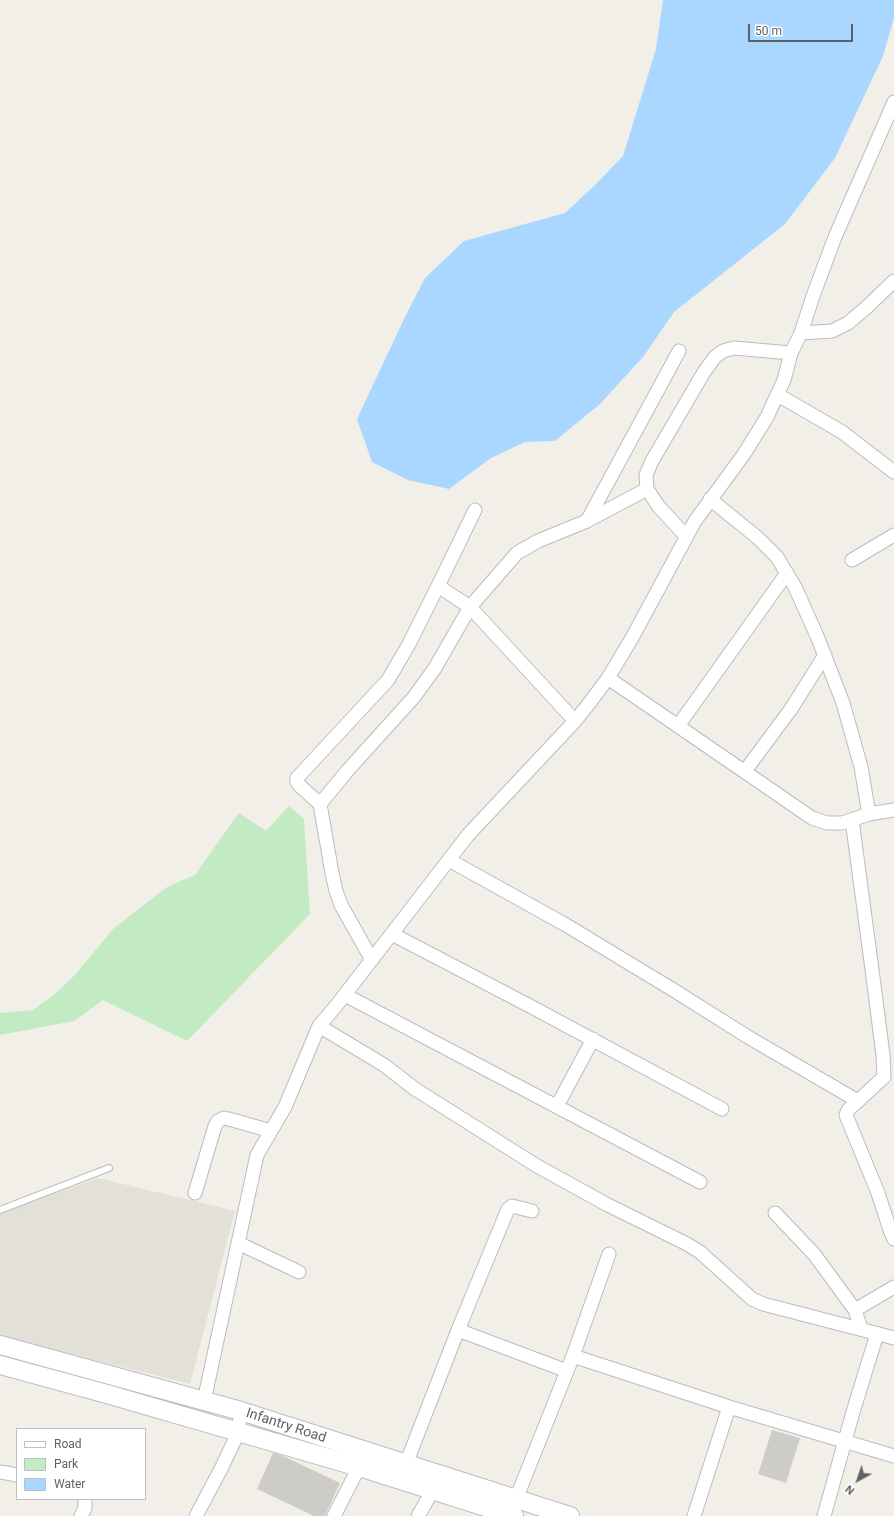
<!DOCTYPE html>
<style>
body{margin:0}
#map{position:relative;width:894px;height:1516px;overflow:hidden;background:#f1efe7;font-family:Roboto,sans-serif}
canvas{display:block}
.legend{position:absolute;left:16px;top:1428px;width:130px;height:72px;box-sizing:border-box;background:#fff;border:1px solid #bfc0c3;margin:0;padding:5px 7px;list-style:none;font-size:12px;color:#5e6268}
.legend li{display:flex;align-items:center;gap:8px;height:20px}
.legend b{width:20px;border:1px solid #bfc0c3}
.north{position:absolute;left:838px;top:1460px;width:40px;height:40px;-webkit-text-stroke:3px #fff;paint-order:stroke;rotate:220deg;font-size:11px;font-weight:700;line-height:16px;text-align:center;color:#5e6268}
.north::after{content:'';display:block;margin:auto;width:14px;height:18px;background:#5e6268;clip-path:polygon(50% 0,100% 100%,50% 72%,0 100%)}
.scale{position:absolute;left:748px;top:24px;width:105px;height:18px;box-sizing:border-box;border:2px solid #5e6268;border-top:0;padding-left:5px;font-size:12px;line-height:14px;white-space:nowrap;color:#5e6268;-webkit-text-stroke:3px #fff;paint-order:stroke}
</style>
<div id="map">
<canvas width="894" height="1516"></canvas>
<ul class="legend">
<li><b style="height:5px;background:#fff"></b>Road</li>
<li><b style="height:11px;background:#c2eac3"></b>Park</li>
<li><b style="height:11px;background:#a9d7ff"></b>Water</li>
</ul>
<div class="north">N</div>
<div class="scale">50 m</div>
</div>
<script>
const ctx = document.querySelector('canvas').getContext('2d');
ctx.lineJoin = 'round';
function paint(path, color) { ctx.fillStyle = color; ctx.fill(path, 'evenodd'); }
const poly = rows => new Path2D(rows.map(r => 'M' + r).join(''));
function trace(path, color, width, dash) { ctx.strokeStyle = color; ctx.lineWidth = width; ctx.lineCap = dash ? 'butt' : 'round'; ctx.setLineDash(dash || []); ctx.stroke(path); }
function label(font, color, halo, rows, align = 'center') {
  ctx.font = font + ' Roboto,sans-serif'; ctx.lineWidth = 3; ctx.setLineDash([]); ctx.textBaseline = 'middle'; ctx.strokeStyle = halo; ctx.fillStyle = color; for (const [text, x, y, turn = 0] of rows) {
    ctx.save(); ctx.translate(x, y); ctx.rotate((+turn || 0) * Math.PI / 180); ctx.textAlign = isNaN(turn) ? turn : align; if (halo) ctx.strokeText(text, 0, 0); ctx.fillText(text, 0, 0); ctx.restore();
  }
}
const education = poly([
 [98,1178,235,1211,190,1384,0,1336,0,1213]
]);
const green = poly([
 [289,806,304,819,310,914,187,1041,103,1000,74,1021,0,1035,0,1013,33,1010,55,994,75,975,113,929,167,887,195,875,239,813,266,831]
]);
const water = poly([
 [663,0,894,0,894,18,883,56,835,158,785,224,674,312,643,357,600,404,555,441,525,442,491,458,449,489,408,480,372,462,357,419,405,317,425,278,464,241,565,213,596,184,623,156,656,49]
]);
const building = poly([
 [772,1430,800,1438,786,1483,758,1474],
 [273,1453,281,1455,340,1483,325,1516,314,1516,257,1489]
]);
const lane = poly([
 [0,1210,109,1168]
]);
const street = poly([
 [801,333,832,331,848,323,867,307,894,281],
 [778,395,842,432,894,472],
 [710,499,758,538,777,557,795,587,817,636,843,703,861,767,869,814],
 [587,521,679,351],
 [686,536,659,507,647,489,646,475,652,461,704,372,715,357,723,351,734,348,791,353],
 [852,560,894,535],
 [438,586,470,607,575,721],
 [608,678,812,818,827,823,842,823,869,814,894,810],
 [678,726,787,573],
 [745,771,791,709,825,655],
 [320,804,300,786,297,782,297,778,388,680,409,644,438,586,475,510],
 [449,860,566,925,675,991,748,1037,858,1101,884,1077,883,1055,871,962,852,820],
 [392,934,528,1005,722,1109],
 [372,960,341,905,336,891,332,873,320,804,348,770,414,697,435,668,470,607,517,553,538,541,587,521,647,489],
 [345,995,700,1182],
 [319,1026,384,1065,415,1089,537,1166,606,1204,687,1244,700,1252,752,1299,763,1304,894,1338],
 [858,1101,848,1110,846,1115,878,1193,890,1230,894,1239],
 [557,1106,593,1039],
 [195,1193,215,1126,218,1121,224,1118,229,1119,271,1131],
 [775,1213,814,1254,855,1310,861,1329],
 [238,1243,299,1272],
 [855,1310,894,1287],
 [458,1330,508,1209,512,1206,532,1211],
 [573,1356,609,1254],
 [204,1401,257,1155,285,1107,319,1026,336,1006,468,835,575,721,591,701,608,678,632,638,695,521,744,454,767,417,784,380,791,353,801,333,813,296,835,237,894,102],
 [406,1464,458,1330,567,1371],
 [0,1472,17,1475],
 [516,1499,573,1356,729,1407],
 [81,1516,85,1508,85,1499],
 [196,1516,221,1469,238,1433,241,1411],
 [334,1516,359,1467],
 [418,1516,433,1490],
 [694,1516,729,1407,894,1456],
 [824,1516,853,1412,877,1334]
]);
const secondary = poly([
 [0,1345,241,1411,570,1516],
 [0,1365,107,1394,359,1467,514,1516]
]);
const streetNames = [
 ["Infantry Road",286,1426,18]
];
paint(education, '#e3e1d7');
paint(green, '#c2eac3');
paint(water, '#a9d7ff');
paint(building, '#ceccc6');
trace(lane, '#b9bcc1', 8);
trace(street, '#b9bcc1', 15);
trace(secondary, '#babdc3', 20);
trace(lane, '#fff', 6);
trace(street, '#fff', 13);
trace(secondary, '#fff', 18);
label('14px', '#5e6268', '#fff', streetNames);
</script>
